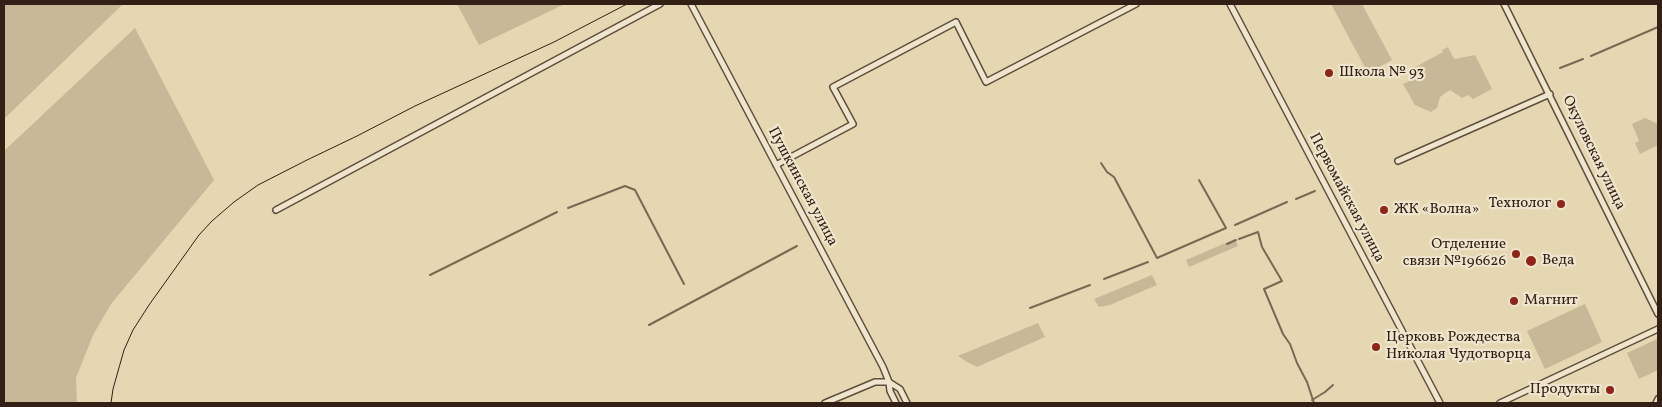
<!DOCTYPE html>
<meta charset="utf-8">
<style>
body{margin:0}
#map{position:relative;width:1662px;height:407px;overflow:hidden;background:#e5d7b1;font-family:Vollkorn,serif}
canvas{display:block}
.frame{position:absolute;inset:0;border:5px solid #322016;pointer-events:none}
</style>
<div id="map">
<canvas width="1662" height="407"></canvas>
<div class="frame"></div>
</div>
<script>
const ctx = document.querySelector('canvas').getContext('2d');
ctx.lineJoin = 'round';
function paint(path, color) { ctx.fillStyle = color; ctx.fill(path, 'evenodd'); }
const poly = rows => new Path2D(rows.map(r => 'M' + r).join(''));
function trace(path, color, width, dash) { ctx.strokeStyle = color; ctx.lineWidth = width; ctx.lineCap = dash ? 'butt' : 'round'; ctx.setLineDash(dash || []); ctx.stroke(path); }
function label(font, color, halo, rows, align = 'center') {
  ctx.font = font + ' Vollkorn,serif'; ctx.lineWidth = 4.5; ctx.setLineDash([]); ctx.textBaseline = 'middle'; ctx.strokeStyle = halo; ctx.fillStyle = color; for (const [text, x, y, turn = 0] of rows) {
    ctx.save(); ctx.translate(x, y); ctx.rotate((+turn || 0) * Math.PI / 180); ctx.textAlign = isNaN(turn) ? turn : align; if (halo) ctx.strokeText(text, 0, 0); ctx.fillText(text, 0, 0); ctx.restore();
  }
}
const green = poly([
 [4,4,123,4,4,119],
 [457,4,565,4,479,45],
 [1331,4,1362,4,1392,60,1368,73],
 [135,28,214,180,111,304,93,335,76,378,77,403,4,403,4,151],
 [1448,47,1454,59,1475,55,1492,89,1473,99,1468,95,1462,98,1450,90,1440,97,1437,108,1431,112,1415,105,1403,84,1414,79,1410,70,1443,52,1442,50],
 [1645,118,1658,124,1658,145,1640,154,1635,143,1639,141,1632,124],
 [1235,239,1238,246,1189,267,1186,260],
 [1152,275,1157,285,1110,305,1099,307,1094,299],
 [1585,304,1602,342,1545,369,1527,331],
 [1038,323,1045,337,977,367,967,362,958,356],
 [1657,339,1658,370,1639,379,1627,353]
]);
const stream = poly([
 [1591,56,1658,27],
 [1560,68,1583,59],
 [1101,163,1107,172,1114,177,1157,258,1226,228,1199,180],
 [1296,199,1315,191],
 [568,208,625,186,635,190,684,284],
 [1235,225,1287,202],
 [1239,239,1258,232,1262,247,1282,281,1264,289,1283,334,1290,344,1297,363,1307,382,1314,403],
 [1227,244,1236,240],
 [430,275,557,212],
 [1104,279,1148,262],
 [1030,308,1090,285],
 [649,325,797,246],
 [1312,400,1325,392,1333,385]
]);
const street = poly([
 [691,4,883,367,889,382,890,391,896,403],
 [1230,4,1440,403],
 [1504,4,1658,314],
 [1398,161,1550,94],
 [776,165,853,124,833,87,956,22,986,82,1136,4],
 [276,210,660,4],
 [889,382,900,389,907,403],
 [825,403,875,382,889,382],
 [1500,403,1658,329],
 [1656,403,1658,399]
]);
const tram = poly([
 [111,403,113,389,124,350,133,330,149,305,199,235,212,221,234,202,258,185,307,160,357,136,415,106,554,42,627,4]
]);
const markers = [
 [1329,73,5,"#8f2418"],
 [1561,204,5,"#8f2418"],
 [1384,210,5,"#8f2418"],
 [1516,254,5,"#8f2418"],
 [1531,261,6,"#8f2418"],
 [1514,301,5,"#8f2418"],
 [1376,347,5,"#8f2418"],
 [1610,390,5,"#8f2418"]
];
const poiNames = [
 ["Школа № 93",1339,73],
 ["Технолог",1551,204,"right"],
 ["ЖК «Волна»",1394,210],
 ["Отделение",1506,245,"right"],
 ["связи №196626",1506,262,"right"],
 ["Веда",1542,261],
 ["Магнит",1524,301],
 ["Церковь Рождества",1386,338],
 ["Николая Чудотворца",1386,355],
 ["Продукты",1600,390,"right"]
];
const streetNames = [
 ["Окуловская улица",1593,153,64],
 ["Пушкинская улица",802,187,62],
 ["Первомайская улица",1346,198,62]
];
paint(green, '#c7b897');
trace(stream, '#796953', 2);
trace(street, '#5f4e3d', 8);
trace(street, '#eee5cc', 5);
trace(tram, '#322016', 1);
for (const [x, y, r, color] of markers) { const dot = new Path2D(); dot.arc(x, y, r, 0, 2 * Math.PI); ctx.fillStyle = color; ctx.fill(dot); trace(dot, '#eee5cc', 2); }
label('15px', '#322016', '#eee5cc', poiNames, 'left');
label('15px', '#322016', '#eee5cc', streetNames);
</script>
